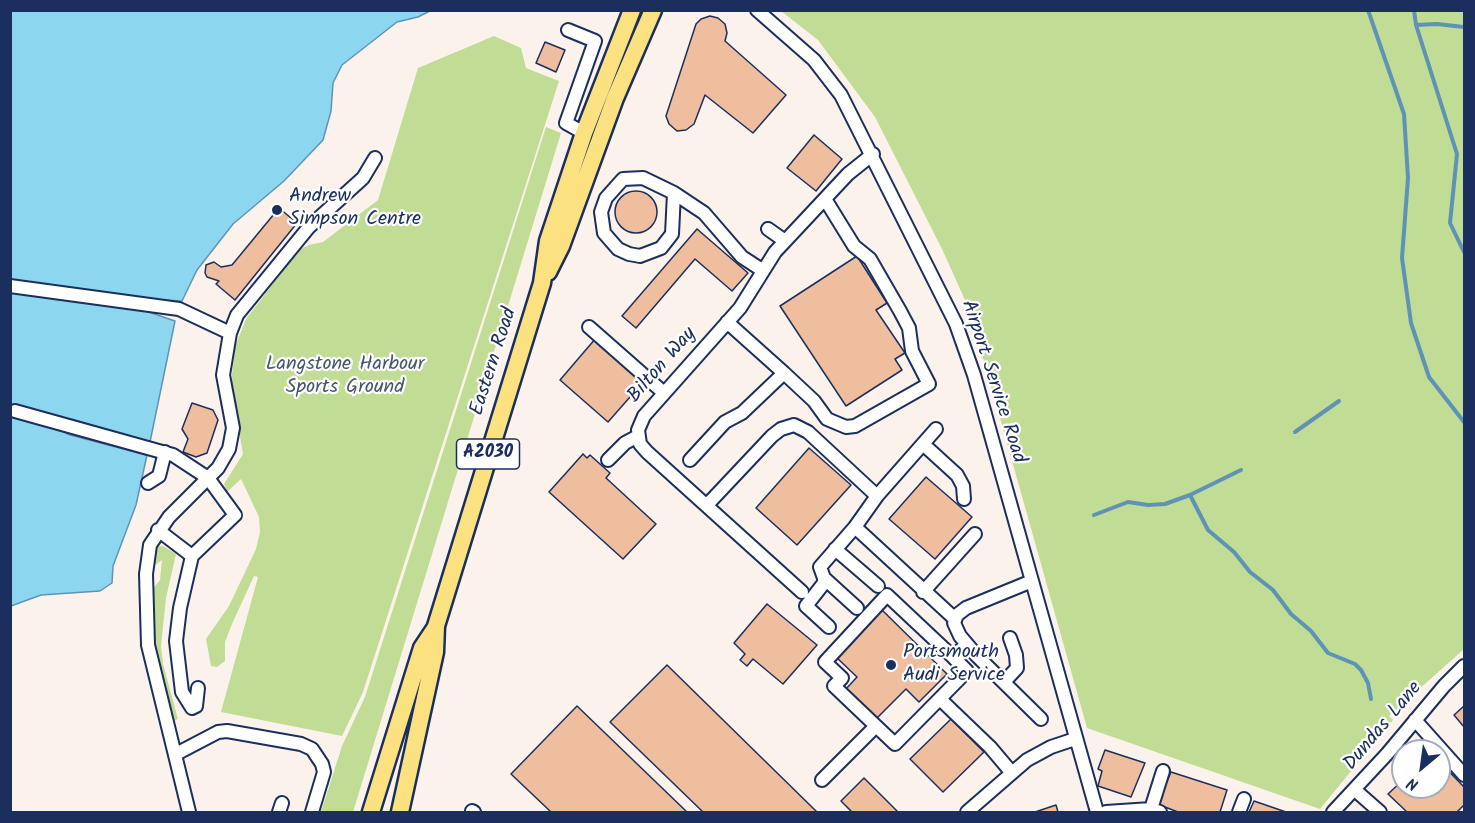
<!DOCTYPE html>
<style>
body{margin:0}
#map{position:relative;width:1475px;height:823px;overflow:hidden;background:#fcf2ec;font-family:Kalam,sans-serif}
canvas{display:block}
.frame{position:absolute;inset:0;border:12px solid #1b2f5e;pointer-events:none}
.north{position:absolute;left:1391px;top:739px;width:60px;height:60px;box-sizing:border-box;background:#fff;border:2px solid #a4acbf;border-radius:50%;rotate:209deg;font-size:16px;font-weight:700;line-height:24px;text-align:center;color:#1b2f5e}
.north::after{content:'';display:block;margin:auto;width:21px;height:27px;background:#1b2f5e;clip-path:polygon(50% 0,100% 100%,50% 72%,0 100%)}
</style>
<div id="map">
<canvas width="1475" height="823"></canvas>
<div class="frame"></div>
<div class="north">N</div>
</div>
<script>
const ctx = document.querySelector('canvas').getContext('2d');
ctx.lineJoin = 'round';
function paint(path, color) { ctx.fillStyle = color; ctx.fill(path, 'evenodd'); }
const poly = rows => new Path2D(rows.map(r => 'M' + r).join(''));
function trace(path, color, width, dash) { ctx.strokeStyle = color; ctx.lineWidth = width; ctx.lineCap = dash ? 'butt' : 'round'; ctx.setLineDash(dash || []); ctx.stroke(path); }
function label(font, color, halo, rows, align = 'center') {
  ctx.font = font + ' Kalam,sans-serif'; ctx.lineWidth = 4.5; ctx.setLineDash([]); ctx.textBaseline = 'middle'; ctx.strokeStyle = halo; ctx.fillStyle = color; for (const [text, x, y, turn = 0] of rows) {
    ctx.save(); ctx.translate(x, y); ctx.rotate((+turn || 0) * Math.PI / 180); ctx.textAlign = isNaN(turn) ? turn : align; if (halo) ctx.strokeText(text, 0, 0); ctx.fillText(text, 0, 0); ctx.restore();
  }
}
const green = poly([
 [781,11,1464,11,1464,649,1389,716,1393,720,1320,809,1087,728,970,311,942,249,875,117,818,40],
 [494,36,521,48,526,68,559,81,363,692,342,736,221,712,258,577,254,576,232,624,225,642,225,661,217,667,211,666,206,639,229,606,256,549,260,532,259,517,241,479,227,492,224,484,243,454,231,384,235,347,246,319,299,250,309,245,323,242,378,200,418,68],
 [546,127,561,133,353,812,321,812,342,746,365,697],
 [163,546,176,554,166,598,161,646,163,664,178,719,171,722,154,652,151,605,153,589,160,580,162,560,154,566,150,566,157,547]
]);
const water = poly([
 [11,11,430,11,418,17,397,22,342,65,333,83,331,111,323,140,284,181,233,224,197,270,182,301,140,299,11,282,11,11],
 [10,289,137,308,175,321,150,442,71,419,65,420,58,429,70,435,147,455,136,505,113,566,112,583,100,591,41,595,11,606,10,289]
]);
const stream = poly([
 [1368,10,1404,114,1408,178,1402,258,1411,323,1429,377,1464,422],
 [1414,10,1416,25,1457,154,1450,223,1464,252],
 [1416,25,1437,24,1464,27],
 [1295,432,1339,401],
 [1190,495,1241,470],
 [1094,515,1128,502,1148,505,1165,504,1190,495,1208,530,1234,552,1250,572,1273,590,1291,614,1311,631,1328,653,1355,664,1361,670,1368,683,1371,699]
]);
const building = poly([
 [710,16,718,18,725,24,727,33,725,41,786,95,753,133,705,95,694,124,686,130,677,131,669,124,666,116,696,24,701,19,710,16],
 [545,42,565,50,556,72,536,63,545,42],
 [814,135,842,159,816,191,787,168,814,135],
 '615 212a21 21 0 1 1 42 0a21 21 0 1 1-42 0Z',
 [279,208,297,223,235,300,216,284,219,281,207,277,205,273,206,265,214,262,221,267,232,265,279,208],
 [697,229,748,273,732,291,695,259,636,328,622,316,697,229],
 [857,256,887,303,876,310,905,353,895,359,902,370,846,406,780,306,857,256],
 [596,338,645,380,608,422,560,380,596,338],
 [192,403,213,410,218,420,207,453,196,457,183,452,188,439,182,429,192,403],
 [809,448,851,485,797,545,756,508,809,448],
 [583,454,587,458,590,455,610,473,606,478,656,524,623,559,549,492,583,454],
 [926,477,972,517,935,559,889,519,926,477],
 [767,604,817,645,783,684,753,659,747,666,740,660,745,654,734,643,767,604],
 [881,609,947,674,919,702,906,689,877,718,846,689,857,677,835,656,881,609],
 [667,665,817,812,703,812,610,722,667,665],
 [577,706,687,812,551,812,511,774,577,706],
 [1464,706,1464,727,1454,715,1464,706],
 [951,719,984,752,943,792,910,759,951,719],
 [1105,750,1145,763,1131,797,1098,786,1102,771,1098,769,1105,750],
 [1439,761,1464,787,1464,805,1457,812,1407,812,1388,794,1403,780,1403,787,1439,787,1439,761],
 [1171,772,1227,790,1220,812,1178,812,1157,804,1171,772],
 [864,778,898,812,852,812,841,801,864,778],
 [1254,801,1286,812,1249,812,1254,801],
 [1056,805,1058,812,1035,812,1056,805]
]);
const minor = poly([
 [757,10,814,60,841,95,956,324,974,375,1097,812],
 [568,30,595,41,566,123,584,133],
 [674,193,672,234,661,248,640,256,629,254,618,249,604,233,601,212,606,198,623,179,643,178,674,193,704,213,742,257,762,270],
 [768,229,785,241],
 [10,286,179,309,230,333],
 [589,327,664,393],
 [784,373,814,401,827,419,846,427,855,426,929,384,912,351,909,328,900,311,870,259,854,246,825,199],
 [15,411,173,455,208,478,235,515,192,556,158,530],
 [923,444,957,475,963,486,964,499],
 [608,460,625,443,638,436],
 [690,460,725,422,742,413,784,373,727,322],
 [148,483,159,476,165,452],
 [707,505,772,436,781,429,794,425,808,432,877,496],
 [855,527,877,496,936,429],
 [835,549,878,586],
 [192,556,180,608,176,641,182,692,192,708,196,706,198,688],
 [824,578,857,608],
 [1032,581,966,608,957,615,954,623,960,636,977,656,1041,719],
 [802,592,647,452,640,444,638,430,644,416,740,308,775,252,848,174,873,154],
 [923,592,975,534],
 [829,627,806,606,824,583,824,578,820,567,855,527,955,619],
 [1004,682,1017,668,1016,655,1010,638],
 [940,699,990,747,1012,773],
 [1415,720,1464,775],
 [876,726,834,686,842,678,825,662,887,595,953,657],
 [176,754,218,732,227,731,301,744,312,749,322,764,324,772,312,812],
 [822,780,876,726,895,744,967,671,953,657,967,644],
 [1355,790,1380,812],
 [1151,809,1163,771],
 [472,811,474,812],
 [189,812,148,645,146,574,150,545,169,517,218,468,229,449,233,428,223,375,230,333,237,315,309,227,363,178,375,158],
 [279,812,282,803],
 [967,812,1027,760,1051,747,1075,739],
 [1106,812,1151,809,1160,812],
 [1239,812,1244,799],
 [1333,812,1387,754,1444,686,1464,666]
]);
const major = poly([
 [548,272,561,246,615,98,653,10],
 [371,812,422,648,436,627],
 [400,812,435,652,436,626,542,283,548,241,584,133,632,10]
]);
const markers = [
 [277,210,6,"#1b2f5e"],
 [891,665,6,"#1b2f5e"]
];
const shields = [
 [488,454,63]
];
const shieldNames = [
 ["A2030",488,454]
];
const poiNames = [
 ["Andrew",289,198],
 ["Simpson Centre",289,221],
 ["Portsmouth",903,654],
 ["Audi Service",903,677]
];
const streetNames = [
 ["Eastern Road",495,362,-72],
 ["Bilton Way",663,366,-49],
 ["Airport Service Road",992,382,72],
 ["Dundas Lane",1384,727,-50]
];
const parkNames = [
 ["Langstone Harbour",345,366],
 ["Sports Ground",345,389]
];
paint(green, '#c1dc94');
paint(water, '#8dd6ef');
trace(water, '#5f93b5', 1.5);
trace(stream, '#5f93b5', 4);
paint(building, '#eebe9e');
trace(building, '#1b2f5e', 1.5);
trace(minor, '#1b2f5e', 16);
trace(major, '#1b2f5e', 21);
trace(minor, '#fff', 12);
trace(major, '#fbe180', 16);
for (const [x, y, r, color] of markers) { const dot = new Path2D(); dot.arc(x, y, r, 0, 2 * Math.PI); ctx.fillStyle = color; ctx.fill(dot); trace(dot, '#fff', 2); }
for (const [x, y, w] of shields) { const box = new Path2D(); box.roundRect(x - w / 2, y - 15, w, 30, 4.5); ctx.fillStyle = '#fff'; ctx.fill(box); trace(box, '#1b2f5e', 1.5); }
label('bold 18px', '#1b2f5e', null, shieldNames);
label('20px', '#1b2f5e', '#fff', poiNames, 'left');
label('20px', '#1b2f5e', '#fff', streetNames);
label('20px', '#445a6c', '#fff', parkNames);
</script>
